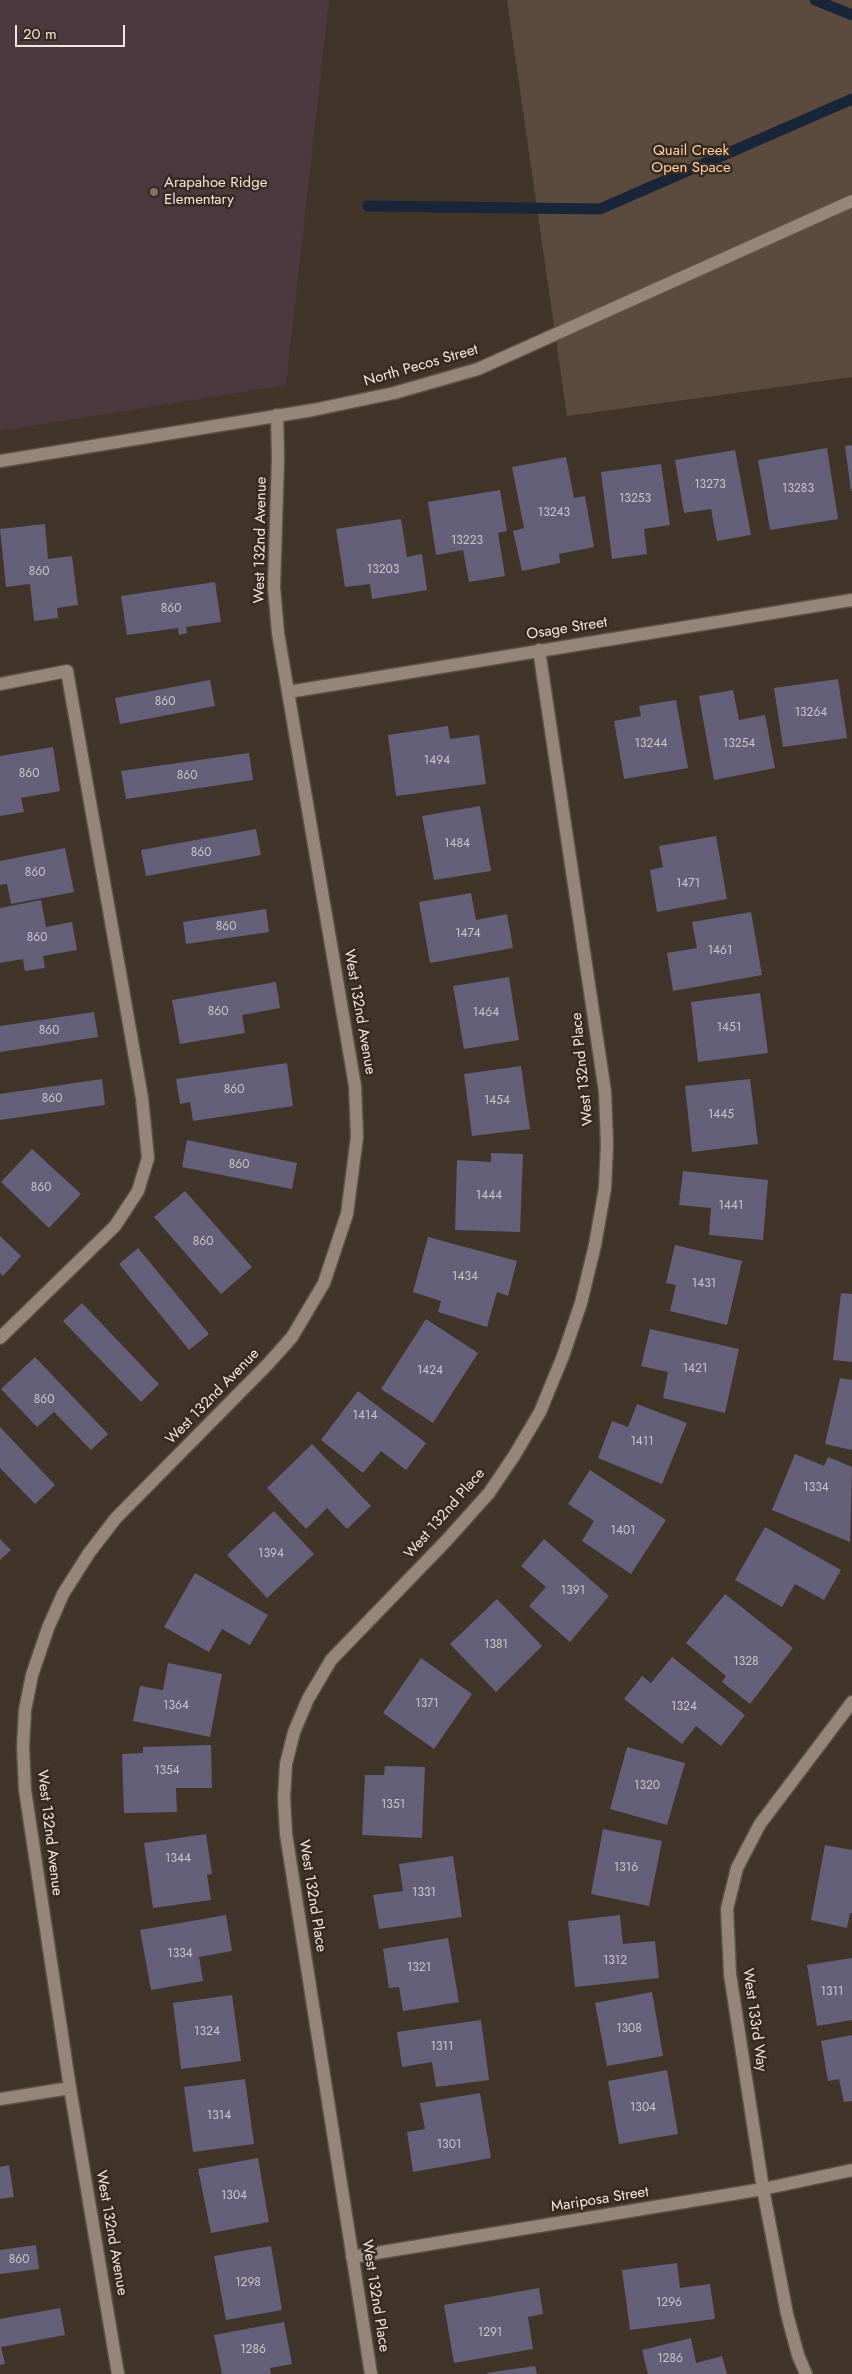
<!DOCTYPE html>
<style>
body{margin:0}
#map{position:relative;width:852px;height:2374px;overflow:hidden;background:#413429;font-family:Jost,sans-serif}
canvas{display:block}
.scale{position:absolute;left:15px;top:25px;width:110px;height:22px;box-sizing:border-box;border:2px solid #efe6df;border-top:0;padding-left:6px;font-size:15px;line-height:18px;white-space:nowrap;color:#efe6df;-webkit-text-stroke:4px #372a1f;paint-order:stroke}
</style>
<div id="map">
<canvas width="852" height="2374"></canvas>
<div class="scale">20 m</div>
</div>
<script>
const ctx = document.querySelector('canvas').getContext('2d');
ctx.lineJoin = 'round';
function paint(path, color) { ctx.fillStyle = color; ctx.fill(path, 'evenodd'); }
const poly = rows => new Path2D(rows.map(r => 'M' + r).join(''));
function trace(path, color, width, dash) { ctx.strokeStyle = color; ctx.lineWidth = width; ctx.lineCap = dash ? 'butt' : 'round'; ctx.setLineDash(dash || []); ctx.stroke(path); }
function label(font, color, halo, rows, align = 'center') {
  ctx.font = font + ' Jost,sans-serif'; ctx.lineWidth = 5; ctx.setLineDash([]); ctx.textBaseline = 'middle'; ctx.strokeStyle = halo; ctx.fillStyle = color; for (const [text, x, y, turn = 0] of rows) {
    ctx.save(); ctx.translate(x, y); ctx.rotate((+turn || 0) * Math.PI / 180); ctx.textAlign = isNaN(turn) ? turn : align; if (halo) ctx.strokeText(text, 0, 0); ctx.fillText(text, 0, 0); ctx.restore();
  }
}
const education = poly([
 [0,0,329,0,286,385,0,431]
]);
const green = poly([
 [507,0,852,0,852,377,567,416]
]);
const stream = poly([
 [815,0,852,15],
 [368,206,600,209,852,99]
]);
const building = poly([
 [852,445,852,491,851,491,845,446],
 [827,448,838,519,770,530,758,460],
 [735,450,751,535,717,541,711,509,684,513,675,460],
 [566,457,574,498,585,496,594,547,559,554,560,563,522,571,513,531,524,528,512,467],
 [661,464,670,525,644,529,647,554,612,559,601,472],
 [500,490,507,531,498,533,505,576,469,582,463,550,436,555,428,502],
 [401,519,407,557,422,554,427,590,372,599,370,584,345,587,336,529],
 [45,524,48,559,72,556,78,605,57,608,58,618,34,621,30,584,6,587,0,529],
 [215,582,221,622,186,627,187,633,179,635,178,628,127,635,121,596],
 [838,679,847,738,783,747,774,688],
 [210,680,215,706,120,724,115,698],
 [733,690,739,720,765,715,775,768,714,780,699,696],
 [676,700,688,768,624,779,614,721,641,716,639,706],
 [448,726,450,739,479,735,486,784,396,796,388,735],
 [53,747,60,791,21,798,24,812,0,816,0,756],
 [249,753,253,780,126,799,121,771],
 [480,806,491,871,434,880,422,816],
 [256,829,261,855,146,876,141,850],
 [716,836,727,899,657,912,650,870,663,867,659,846],
 [65,848,74,892,11,904,7,884,0,885,0,861],
 [471,893,476,920,507,914,513,948,430,963,419,902],
 [41,900,46,927,72,922,77,950,43,956,45,968,25,971,23,959,0,963,0,908],
 [266,909,269,932,186,944,183,922],
 [751,912,762,975,673,991,667,953,697,948,692,922],
 [509,977,519,1040,464,1049,453,986],
 [276,982,280,1008,242,1015,245,1033,180,1044,172,1000],
 [760,993,768,1053,698,1062,691,1002],
 [94,1012,98,1037,0,1052,0,1026],
 [287,1063,293,1106,193,1121,190,1102,180,1104,176,1079],
 [521,1066,530,1129,472,1136,464,1074],
 [102,1079,105,1105,0,1120,0,1094],
 [750,1079,758,1144,692,1152,685,1086],
 [187,1140,297,1163,292,1189,182,1167],
 [32,1149,81,1194,49,1228,1,1182],
 [491,1153,523,1154,520,1232,455,1230,457,1160,491,1162],
 [683,1171,768,1180,763,1240,709,1235,711,1208,679,1205],
 [185,1191,252,1267,221,1294,154,1217],
 [0,1236,21,1256,3,1276,0,1273],
 [428,1237,517,1261,508,1296,497,1292,487,1327,438,1312,441,1301,413,1292],
 [675,1245,742,1261,727,1325,670,1311,676,1285,666,1283],
 [138,1248,209,1334,189,1350,119,1264],
 [841,1293,852,1294,852,1362,833,1360],
 [82,1303,159,1384,141,1402,63,1321],
 [426,1319,478,1353,433,1423,381,1389],
 [650,1329,739,1349,725,1413,663,1398,668,1372,641,1366],
 [35,1357,108,1434,91,1450,54,1412,37,1427,1,1389],
 [840,1378,852,1380,852,1450,825,1444],
 [358,1391,426,1443,406,1470,381,1451,363,1473,321,1440],
 [637,1404,687,1423,662,1484,598,1458,612,1421,628,1427],
 [0,1427,55,1485,35,1504,0,1468],
 [312,1444,371,1506,347,1529,327,1508,306,1529,267,1488],
 [795,1454,824,1466,828,1457,852,1467,850,1542,772,1510],
 [590,1470,666,1520,631,1574,582,1541,594,1521,568,1504],
 [274,1511,314,1554,267,1598,227,1555],
 [765,1527,841,1570,824,1600,795,1584,782,1607,735,1580],
 [0,1539,11,1550,0,1560],
 [544,1539,609,1596,570,1642,529,1606,546,1587,521,1566],
 [195,1573,268,1615,250,1645,222,1629,209,1652,164,1627],
 [725,1594,793,1648,750,1704,722,1682,726,1676,686,1643],
 [497,1599,542,1646,496,1692,450,1644],
 [672,1657,745,1715,721,1746,696,1726,682,1744,624,1699,642,1676,651,1683],
 [421,1658,472,1694,434,1749,383,1713],
 [168,1663,222,1674,210,1737,133,1721,140,1686,163,1690],
 [211,1745,212,1788,176,1788,177,1812,124,1813,122,1754,143,1753,143,1747],
 [627,1747,685,1763,667,1825,610,1809],
 [385,1766,425,1767,422,1838,362,1835,365,1775,384,1775],
 [603,1829,662,1841,649,1906,591,1894],
 [206,1834,212,1874,207,1875,211,1900,153,1908,144,1843],
 [825,1845,852,1850,852,1913,850,1913,847,1928,811,1920],
 [453,1856,462,1917,379,1929,373,1895,403,1891,399,1864],
 [226,1915,232,1951,199,1957,203,1981,151,1990,140,1930],
 [620,1915,623,1944,655,1941,659,1978,575,1987,568,1921],
 [448,1938,459,2002,403,2011,399,1987,389,1988,383,1949],
 [852,1958,852,2020,817,2026,807,1965],
 [652,1992,663,2056,607,2066,595,2003],
 [232,1995,241,2061,181,2069,173,2003],
 [481,2020,489,2080,436,2087,432,2062,402,2067,397,2032],
 [852,2035,852,2101,844,2102,839,2079,828,2081,821,2041],
 [667,2070,678,2134,619,2144,608,2081],
 [245,2079,254,2144,193,2152,184,2087],
 [480,2093,491,2158,413,2172,407,2132,425,2129,420,2103],
 [258,2158,269,2222,211,2233,198,2169],
 [9,2165,14,2197,0,2199,0,2167],
 [36,2245,39,2269,0,2274,0,2250],
 [271,2246,282,2310,226,2320,214,2256],
 [677,2263,680,2288,710,2284,715,2319,630,2330,622,2270],
 [539,2288,543,2314,528,2317,533,2349,454,2363,444,2305],
 [60,2308,65,2335,1,2347,5,2364,0,2365,0,2319],
 [284,2322,292,2364,270,2368,271,2374,222,2374,214,2335],
 [691,2338,696,2363,722,2356,727,2374,648,2374,642,2350],
 [535,2366,537,2374,487,2374,487,2373]
]);
const street = poly([
 [0,461,313,410,394,393,478,369,852,201],
 [0,684,67,671,142,1098,148,1158,138,1191,115,1226,0,1338],
 [288,692,852,600],
 [0,2099,70,2088],
 [352,2257,763,2189,852,2170],
 [118,2374,70,2088,25,1790,23,1747,25,1710,32,1675,48,1628,63,1594,89,1553,116,1518,268,1364,292,1337,324,1283,347,1214,357,1137,355,1086,278,633,274,587,278,458,277,415],
 [371,2374,286,1834,284,1798,286,1764,294,1732,308,1699,331,1660,446,1541,489,1493,514,1456,540,1412,563,1356,581,1303,595,1245,605,1188,607,1144,605,1092,539,650],
 [806,2374,798,2355,787,2314,763,2189,730,1974,727,1909,737,1868,760,1824,852,1702]
]);
const markers = [
 [154,192,5,"#8d6e63"]
];
const numberNames = [
 ["13273",710,485],
 ["13283",798,489],
 ["13253",635,499],
 ["13243",554,513],
 ["13223",467,541],
 ["13203",383,570],
 ["860",39,572],
 ["860",171,609],
 ["860",165,702],
 ["13264",811,713],
 ["13244",651,744],
 ["13254",739,744],
 ["1494",437,761],
 ["860",29,774],
 ["860",187,776],
 ["1484",457,844],
 ["860",201,853],
 ["860",35,873],
 ["1471",688,884],
 ["860",226,927],
 ["1474",468,934],
 ["860",37,938],
 ["1461",720,951],
 ["860",218,1012],
 ["1464",486,1013],
 ["1451",729,1028],
 ["860",49,1031],
 ["860",234,1090],
 ["860",52,1099],
 ["1454",497,1101],
 ["1445",721,1115],
 ["860",239,1165],
 ["860",41,1188],
 ["1444",489,1196],
 ["1441",731,1206],
 ["860",203,1242],
 ["1434",465,1277],
 ["1431",704,1284],
 ["1421",695,1369],
 ["1424",430,1371],
 ["860",44,1400],
 ["1414",365,1416],
 ["1411",642,1442],
 ["1334",816,1488],
 ["1401",623,1531],
 ["1394",271,1554],
 ["1391",573,1591],
 ["1381",496,1645],
 ["1328",746,1662],
 ["1371",427,1704],
 ["1364",176,1706],
 ["1324",684,1707],
 ["1354",167,1771],
 ["1320",647,1786],
 ["1351",393,1805],
 ["1344",178,1859],
 ["1316",626,1868],
 ["1331",424,1893],
 ["1334",180,1954],
 ["1312",615,1961],
 ["1321",419,1968],
 ["1311",832,1992],
 ["1308",629,2029],
 ["1324",207,2032],
 ["1311",442,2047],
 ["1304",643,2108],
 ["1314",219,2116],
 ["1301",449,2145],
 ["1304",234,2196],
 ["860",19,2260],
 ["1298",248,2283],
 ["1296",669,2303],
 ["1291",490,2333],
 ["1286",253,2350],
 ["1286",670,2359]
];
const parkNames = [
 ["Quail Creek",691,151],
 ["Open Space",691,168]
];
const poiNames = [
 ["Arapahoe Ridge",164,183],
 ["Elementary",164,200]
];
const streetNames = [
 ["North Pecos Street",421,366,-16],
 ["West 132nd Avenue",261,540,-89],
 ["Osage Street",567,629,-9],
 ["West 132nd Avenue",359,1012,80],
 ["West 132nd Place",583,1069,-96],
 ["West 132nd Avenue",213,1397,-46],
 ["West 132nd Place",445,1514,-49],
 ["West 132nd Avenue",49,1833,83],
 ["West 132nd Place",312,1896,81],
 ["West 133rd Way",754,2020,82],
 ["Mariposa Street",600,2200,-9],
 ["West 132nd Avenue",111,2233,80],
 ["West 132nd Place",375,2296,81]
];
paint(education, '#4c3940');
paint(green, '#5b4b3e');
trace(stream, '#192539', 11);
paint(building, '#65607a');
trace(street, '#5c5147', 15);
trace(street, '#958679', 12);
for (const [x, y, r, color] of markers) { const dot = new Path2D(); dot.arc(x, y, r, 0, 2 * Math.PI); ctx.fillStyle = color; ctx.fill(dot); trace(dot, '#372a1f', 2); }
label('12px', '#ccc4c6', null, numberNames);
label('15px', '#fccfa9', '#372a1f', parkNames);
label('15px', '#efe6df', '#372a1f', poiNames, 'left');
label('15px', '#efe6df', '#372a1f', streetNames);
</script>
